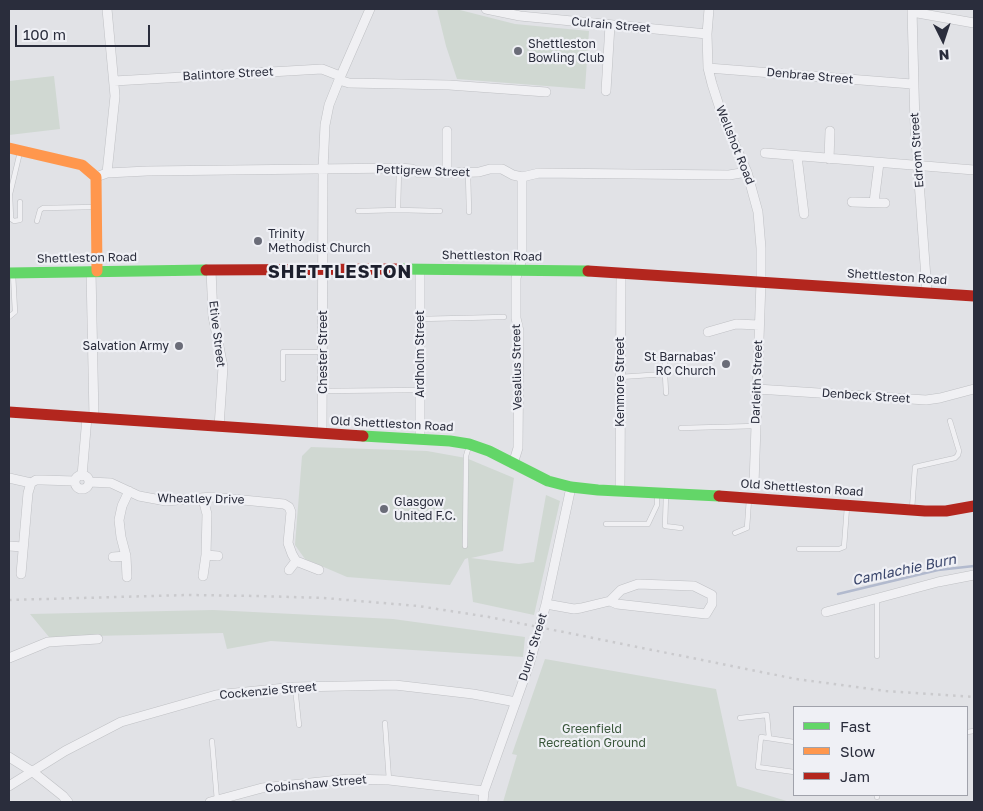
<!DOCTYPE html>
<style>
body{margin:0}
#map{position:relative;width:983px;height:811px;overflow:hidden;background:#e1e2e6;font-family:"Golos Text",sans-serif}
canvas{display:block}
.frame{position:absolute;inset:0;border:10px solid #2a2d3c;pointer-events:none}
.legend{position:absolute;left:793px;top:706px;width:175px;height:90px;box-sizing:border-box;background:#eff0f5;border:1px solid #a0a2ab;margin:0;padding:6px 9px;list-style:none;font-size:15px;color:#2a2d3c}
.legend li{display:flex;align-items:center;gap:10px;height:25px}
.legend b{width:25px;border:1px solid #a0a2ab}
.north{position:absolute;left:918px;top:15px;width:50px;height:50px;-webkit-text-stroke:4px #eff0f5;paint-order:stroke;rotate:176deg;font-size:14px;font-weight:700;line-height:20px;text-align:center;color:#2a2d3c}
.north::after{content:'';display:block;margin:auto;width:18px;height:22px;background:#2a2d3c;clip-path:polygon(50% 0,100% 100%,50% 72%,0 100%)}
.scale{position:absolute;left:15px;top:25px;width:135px;height:22px;box-sizing:border-box;border:2px solid #2a2d3c;border-top:0;padding-left:6px;font-size:15px;line-height:18px;white-space:nowrap;color:#2a2d3c;-webkit-text-stroke:4px #eff0f5;paint-order:stroke}
</style>
<div id="map">
<canvas width="983" height="811"></canvas>
<div class="frame"></div>
<ul class="legend">
<li><b style="height:6px;background:#63d668"></b>Fast</li>
<li><b style="height:6px;background:#ff974d"></b>Slow</li>
<li><b style="height:6px;background:#b3261e"></b>Jam</li>
</ul>
<div class="north">N</div>
<div class="scale">100 m</div>
</div>
<script>
const ctx = document.querySelector('canvas').getContext('2d');
ctx.lineJoin = 'round';
function paint(path, color) { ctx.fillStyle = color; ctx.fill(path, 'evenodd'); }
const poly = rows => new Path2D(rows.map(r => 'M' + r).join(''));
function trace(path, color, width, dash) { ctx.strokeStyle = color; ctx.lineWidth = width; ctx.lineCap = dash ? 'butt' : 'round'; ctx.setLineDash(dash || []); ctx.stroke(path); }
function label(font, color, halo, rows, align = 'center') {
  ctx.font = font + ' "Golos Text",sans-serif'; ctx.lineWidth = 4.5; ctx.setLineDash([]); ctx.textBaseline = 'middle'; ctx.strokeStyle = halo; ctx.fillStyle = color; for (const [text, x, y, turn = 0] of rows) {
    ctx.save(); ctx.translate(x, y); ctx.rotate((+turn || 0) * Math.PI / 180); ctx.textAlign = isNaN(turn) ? turn : align; if (halo) ctx.strokeText(text, 0, 0); ctx.fillText(text, 0, 0); ctx.restore();
  }
}
const green = poly([
 [437,9,456,9,515,24,589,31,585,89,457,79,446,46],
 [54,76,60,129,9,135,9,81],
 [311,447,427,451,466,458,514,478,503,551,471,558,519,564,534,562,546,495,560,501,534,615,473,602,468,558,465,559,450,585,347,577,305,559,295,545,302,456],
 [213,610,393,619,525,637,523,657,271,641,227,649,223,633,49,637,30,614],
 [545,659,716,689,737,786,790,802,503,802,517,755,512,754]
]);
const stream = poly([
 [838,594,938,570,974,566]
]);
const lane = poly([
 [468,173,469,212],
 [9,194,10,194,11,219,14,221,20,220,20,202],
 [10,194,20,152],
 [398,210,440,211],
 [358,211,398,210,399,168],
 [37,221,40,210,43,208,96,207],
 [9,317,15,312,13,274],
 [420,319,504,317],
 [665,374,666,393],
 [620,377,665,374,665,353],
 [283,379,283,352,322,352],
 [322,391,421,390],
 [681,428,756,426],
 [666,495,665,526,681,528],
 [912,509,915,467,955,458,958,455,959,451,950,421],
 [606,524,648,524,657,505,657,494],
 [735,533,747,528,749,499],
 [465,546,466,456,469,446],
 [799,549,839,549,844,547,847,507],
 [877,598,877,656],
 [295,687,299,725],
 [740,718,767,715,769,738],
 [385,723,389,780],
 [967,732,974,731],
 [212,741,217,800],
 [794,742,761,737,758,767,794,772],
 [877,797,877,795]
]);
const street = poly([
 [486,9,520,16,707,34],
 [709,9,707,34,708,68,712,84,723,118,747,172,758,212,761,248,761,281,754,484],
 [912,9,915,126,927,292],
 [912,12,974,23],
 [708,68,912,84],
 [339,80,349,83,449,85,546,92],
 [114,81,322,69,340,76],
 [606,91,610,25],
 [765,153,974,170],
 [797,156,804,214],
 [829,159,830,131],
 [107,173,115,96,107,9],
 [447,173,447,131],
 [96,177,107,173,147,171,399,168,412,169,419,173,447,173,479,172,490,169,502,169,513,175,522,177,539,173,729,175,747,172],
 [852,202,885,203],
 [874,202,879,163],
 [420,269,420,439],
 [211,270,213,316,223,367,219,427],
 [91,271,94,418],
 [708,332,736,324,759,325],
 [757,389,926,400,940,398,974,389],
 [322,434,323,169,325,125,329,105,339,80,370,9],
 [513,464,518,448,519,331,516,318,516,278,522,259,522,177],
 '75 482a7 7 0 1 1 14 0a7 7 0 1 1-14 0Z',
 [82,476,87,417],
 [9,478,31,483],
 [89,482,111,483,139,496,166,501,212,497,284,504,289,507,291,512,288,543,292,554,296,561,319,570],
 [620,491,621,273],
 [203,499,207,514,206,555,203,576],
 [9,546,23,547],
 [206,555,218,556],
 [113,557,126,556],
 [289,570,296,561],
 [21,574,28,493,31,483,36,480,42,480,75,481],
 [127,577,126,556,121,537,119,520,122,506,129,491],
 [546,604,574,609,581,608,610,601,621,590,638,584,694,586,712,595,712,604,706,614,617,604,610,601],
 [826,612,938,582,974,575],
 [9,658,48,642,98,639],
 [9,757,33,772,63,796,68,802],
 [9,786,65,751,121,722,216,695,295,687,395,685,473,694,516,702],
 [210,802,262,788,349,779,389,780,484,791],
 [483,802,484,791,530,662,546,604,571,487]
]);
const fast = poly([
 [399,269,588,271],
 [9,273,206,270],
 [363,436,450,441,469,444,489,451,548,481,571,487,598,490,719,496]
]);
const slow = poly([
 [9,148,82,165,96,177,97,271]
]);
const jam = poly([
 [206,270,399,269],
 [588,271,974,296],
 [9,412,363,436],
 [719,496,925,511,946,511,974,506]
]);
const rail = poly([
 [9,600,188,595,259,596,324,598,418,606,489,617,796,679,886,691,974,697]
]);
const markers = [
 [518,51,5,"#6a6c78"],
 [258,241,5,"#6a6c78"],
 [179,346,5,"#6a6c78"],
 [726,364,5,"#6a6c78"],
 [384,509,5,"#6a6c78"]
];
const streetNames = [
 ["Culrain Street",611,25,5],
 ["Balintore Street",228,74,-3],
 ["Denbrae Street",810,76,5],
 ["Wellshot Road",735,145,68],
 ["Edrom Street",917,150,-94],
 ["Pettigrew Street",423,171,2],
 ["Shettleston Road",492,256,1],
 ["Shettleston Road",87,258,-1],
 ["Shettleston Road",897,277,4],
 ["Etive Street",217,334,83],
 ["Chester Street",323,352,-90],
 ["Ardholm Street",420,354,-90],
 ["Vesalius Street",517,367,-91],
 ["Kenmore Street",620,382,-90],
 ["Darleith Street",757,382,-88],
 ["Denbeck Street",866,396,4],
 ["Old Shettleston Road",392,424,3],
 ["Old Shettleston Road",802,488,4],
 ["Wheatley Drive",201,499,1],
 ["Duror Street",533,647,-73],
 ["Cockenzie Street",268,691,-5],
 ["Cobinshaw Street",316,784,-5]
];
const poiNames = [
 ["Shettleston",528,44],
 ["Bowling Club",528,58],
 ["Trinity",268,234],
 ["Methodist Church",268,248],
 ["Salvation Army",169,346,"right"],
 ["St Barnabas'",716,357,"right"],
 ["RC Church",716,371,"right"],
 ["Glasgow",394,502],
 ["United F.C.",394,516]
];
const parkNames = [
 ["Greenfield",592,729],
 ["Recreation Ground",592,743]
];
const waterNames = [
 ["Camlachie Burn",904,570,-12]
];
const districtNames = [
 ["SHETTLESTON",340,272]
];
paint(green, '#d0d8d2');
trace(stream, '#b2bace', 2.5);
trace(lane, '#bfc0c4', 5.5);
trace(street, '#bfc0c4', 10);
trace(lane, '#f0f0f3', 4.5);
trace(street, '#f0f0f3', 9);
trace(fast, '#63d668', 11);
trace(slow, '#ff974d', 11);
trace(jam, '#b3261e', 11);
trace(rail, '#cacacd', 2.5, [2.5, 5]);
for (const [x, y, r, color] of markers) { const dot = new Path2D(); dot.arc(x, y, r, 0, 2 * Math.PI); ctx.fillStyle = color; ctx.fill(dot); trace(dot, '#eff0f5', 2); }
label('12px', '#2a2d3c', '#eff0f5', streetNames);
label('12px', '#2a2d3c', '#eff0f5', poiNames, 'left');
label('12px', '#39563a', '#eff0f5', parkNames);
label('italic 14px', '#39456b', '#eff0f5', waterNames);
ctx.letterSpacing = '1px';
label('bold 18px', '#1c1f2d', '#eff0f5', districtNames);
ctx.letterSpacing = '0px';
</script>
